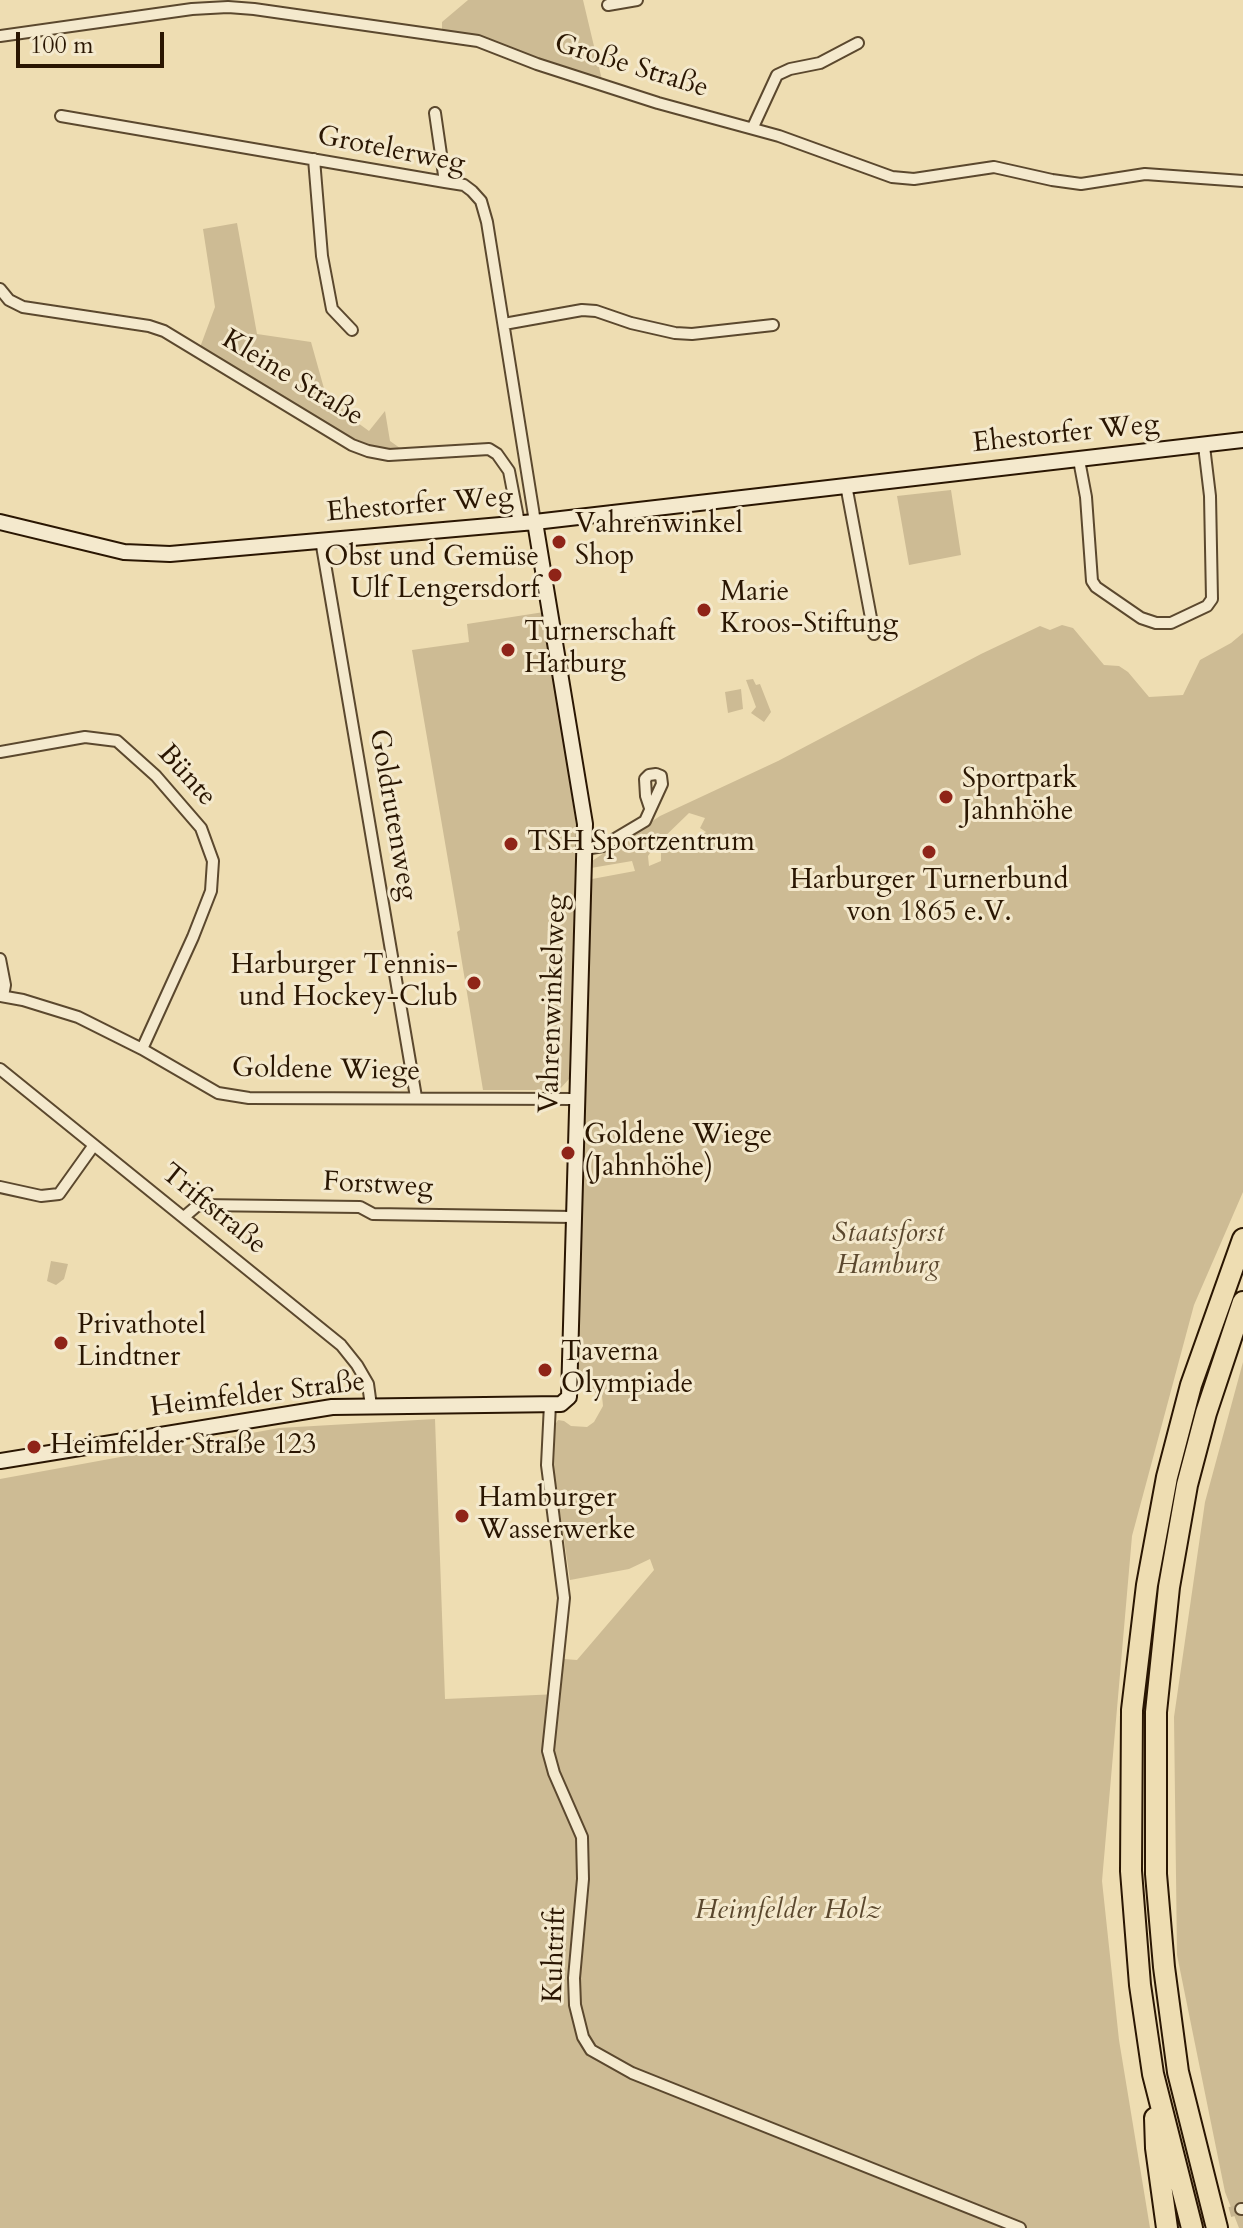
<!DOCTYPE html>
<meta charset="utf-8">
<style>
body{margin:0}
#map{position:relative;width:1243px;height:2228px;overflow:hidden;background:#eeddb2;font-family:Cardo,serif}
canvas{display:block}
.scale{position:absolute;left:16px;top:32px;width:148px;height:36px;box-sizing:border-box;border:4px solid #2a1602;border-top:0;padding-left:10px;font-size:24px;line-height:28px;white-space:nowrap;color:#2a1602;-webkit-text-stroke:6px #f4e9cd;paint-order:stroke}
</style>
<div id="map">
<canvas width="1243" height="2228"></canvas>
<div class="scale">100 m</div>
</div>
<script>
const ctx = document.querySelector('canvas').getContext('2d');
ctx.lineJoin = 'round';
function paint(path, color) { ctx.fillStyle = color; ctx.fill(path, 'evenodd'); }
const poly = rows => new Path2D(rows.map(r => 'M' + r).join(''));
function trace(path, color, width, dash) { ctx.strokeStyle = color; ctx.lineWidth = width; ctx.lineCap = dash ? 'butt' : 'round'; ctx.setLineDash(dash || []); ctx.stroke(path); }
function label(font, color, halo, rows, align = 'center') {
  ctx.font = font + ' Cardo,serif'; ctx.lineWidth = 6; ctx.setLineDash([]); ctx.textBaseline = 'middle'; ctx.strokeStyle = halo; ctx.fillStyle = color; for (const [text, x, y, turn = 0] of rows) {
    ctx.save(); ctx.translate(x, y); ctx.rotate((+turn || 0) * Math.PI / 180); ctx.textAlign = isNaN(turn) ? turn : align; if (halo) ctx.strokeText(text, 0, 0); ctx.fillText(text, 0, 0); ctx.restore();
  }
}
const green = poly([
 [468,0,583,0,603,84,442,35,442,22],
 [237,223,257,334,311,342,325,392,335,407,342,408,351,418,369,431,385,411,390,441,407,453,368,451,199,350,215,307,203,229],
 [951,490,961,555,909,565,897,496],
 [544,612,576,825,569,1079,559,1090,483,1090,457,932,460,930,412,650,469,642,467,624],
 [1062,625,1073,628,1104,665,1119,666,1128,672,1149,697,1183,695,1200,660,1231,643,1243,633,1243,1192,1194,1305,1132,1536,1102,1881,1119,2040,1150,2228,0,2228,0,1479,279,1428,435,1419,445,1699,559,1694,564,1659,577,1660,654,1570,650,1559,629,1569,570,1580,554,1471,555,1425,558,1420,564,1421,571,1426,587,1427,594,1422,603,1406,602,1396,579,1384,574,1375,589,877,592,861,660,816,778,761,981,654,1040,626,1050,630],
 [689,813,705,818,700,828,706,832,689,846,680,843,661,853,661,861,649,866,648,856,654,847],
 [632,861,635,871,592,879,591,868],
 [753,679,756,685,760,684,771,712,764,722,751,713,756,707,746,680],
 [741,689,743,709,728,713,725,692],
 [51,1261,68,1264,64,1279,56,1285,47,1281],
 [1243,1362,1243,2228,1239,2228,1225,2192,1177,1955,1174,1717,1205,1502]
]);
const streetTunnel = poly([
 [1172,2228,1241,2209]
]);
const street = poly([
 [608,5,637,0],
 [0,36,192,9,228,7,254,9,478,41,537,64,658,103,779,136,892,177,914,179,994,167,1052,180,1081,184,1145,174,1243,181],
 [435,113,445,182],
 [61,116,445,182,464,185,472,191,481,201,487,222,535,522],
 [753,127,777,75,790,69,820,63,858,43],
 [314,159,322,256,332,309,352,330],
 [0,289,9,300,23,307,149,326,164,331,352,445,368,451,389,455,489,449,497,454,509,471,519,523],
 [504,324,582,310,596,311,631,323,675,333,692,334,773,325],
 [1079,460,1086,497,1092,581,1096,587,1141,618,1156,623,1171,623,1207,606,1212,599,1210,496,1204,446],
 [846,485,874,634],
 [321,540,416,1097],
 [0,752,85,737,117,741,156,776,201,828,213,861,211,891,193,937,142,1049],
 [585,849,603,846,645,821,662,784,661,776,656,774,649,775,645,779,646,796,650,808],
 [0,959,5,985,3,996],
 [0,996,23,1000,78,1017,142,1049,218,1093,249,1098,577,1099],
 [0,1069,341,1345,357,1365,368,1384,371,1406],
 [0,1187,41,1196,59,1194,94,1145],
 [184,1217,198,1205,360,1207,373,1214,573,1217],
 [550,1404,547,1465,564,1598,548,1751,554,1773,582,1837,583,1879,574,1978,575,2005,583,2037,591,2050,632,2073,1020,2228],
 [1241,2209,1243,2209]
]);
const secondary = poly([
 [0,522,124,552,170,554,535,522,1243,440],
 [0,1461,332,1407,561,1404,569,1397,585,824,535,522]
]);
const highway = poly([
 [1155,2118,1156,2148,1167,2228],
 [1192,2228,1153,2074,1140,1985,1131,1871,1132,1710,1147,1585,1167,1477,1191,1385,1243,1239],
 [1217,2228,1178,2072,1164,1967,1156,1874,1156,1712,1169,1587,1187,1485,1206,1413,1243,1302]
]);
const markers = [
 [559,542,8,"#8f2418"],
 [555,575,8,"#8f2418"],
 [704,610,8,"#8f2418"],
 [508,650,8,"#8f2418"],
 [946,797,8,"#8f2418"],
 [511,844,8,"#8f2418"],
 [929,852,8,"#8f2418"],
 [474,983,8,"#8f2418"],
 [568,1153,8,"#8f2418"],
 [61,1343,8,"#8f2418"],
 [545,1370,8,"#8f2418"],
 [34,1447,8,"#8f2418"],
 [462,1516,8,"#8f2418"]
];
const streetNames = [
 ["Große Straße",631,67,17],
 ["Grotelerweg",391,151,11],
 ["Kleine Straße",292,379,31],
 ["Ehestorfer Weg",1066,435,-6],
 ["Ehestorfer Weg",420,506,-5],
 ["Bünte",186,776,48],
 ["Goldrutenweg",392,815,80],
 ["Vahrenwinkelweg",554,1004,-88],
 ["Goldene Wiege",326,1071,1],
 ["Forstweg",378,1186,3],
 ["Triftstraße",213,1210,39],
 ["Heimfelder Straße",258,1396,-7],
 ["Kuhtrift",556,1955,-88]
];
const poiNames = [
 ["Vahrenwinkel",575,526],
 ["Shop",575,558],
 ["Obst und Gemüse",539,559,"right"],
 ["Ulf Lengersdorf",539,591,"right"],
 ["Marie",720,594],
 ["Kroos-Stiftung",720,626],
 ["Turnerschaft",524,634],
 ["Harburg",524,666],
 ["Sportpark",962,781],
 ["Jahnhöhe",962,813],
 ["TSH Sportzentrum",527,844],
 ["Harburger Turnerbund",929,882,"center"],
 ["von 1865 e.V.",929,914,"center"],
 ["Harburger Tennis-",458,967,"right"],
 ["und Hockey-Club",458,999,"right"],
 ["Goldene Wiege",584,1137],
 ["(Jahnhöhe)",584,1169],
 ["Privathotel",77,1327],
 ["Lindtner",77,1359],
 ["Taverna",561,1354],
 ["Olympiade",561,1386],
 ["Heimfelder Straße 123",50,1447],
 ["Hamburger",478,1500],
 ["Wasserwerke",478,1532]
];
const parkNames = [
 ["Staatsforst",888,1235],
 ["Hamburg",888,1267],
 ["Heimfelder Holz",788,1912]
];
paint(green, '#cdbb94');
trace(streetTunnel, '#c7b58f', 10, [10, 5]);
trace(street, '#5b482e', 14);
trace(secondary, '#2a1602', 18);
trace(highway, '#2a1602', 24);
trace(street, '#f4e9cd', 10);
trace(secondary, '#f4e9cd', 14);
trace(highway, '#eeddb2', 20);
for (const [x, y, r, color] of markers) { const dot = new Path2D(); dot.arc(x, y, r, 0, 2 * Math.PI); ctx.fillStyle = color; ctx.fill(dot); trace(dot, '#f4e9cd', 3); }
label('28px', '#2a1602', '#f4e9cd', streetNames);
label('28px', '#2a1602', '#f4e9cd', poiNames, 'left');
label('italic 28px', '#5b482e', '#f4e9cd', parkNames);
</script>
